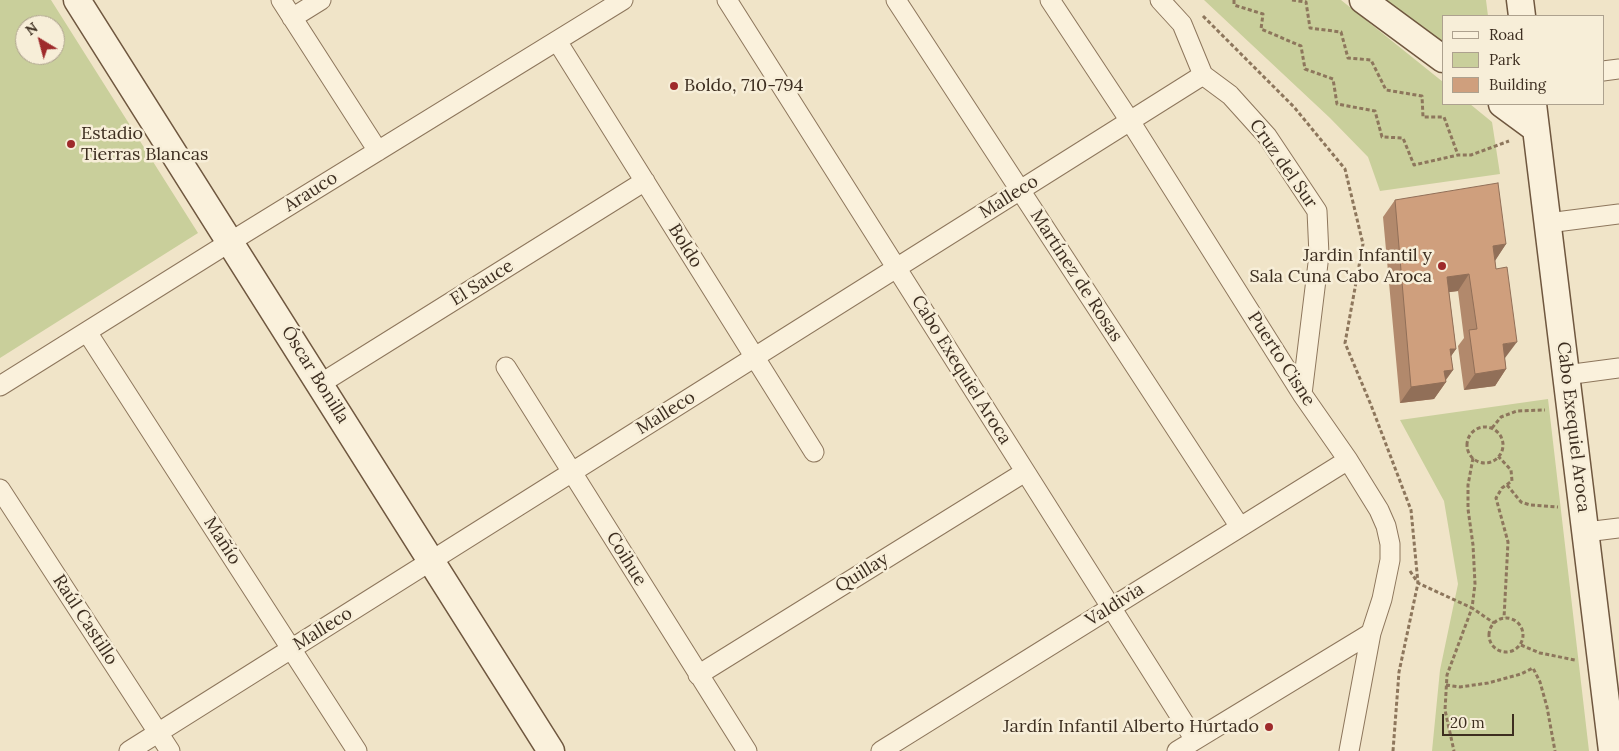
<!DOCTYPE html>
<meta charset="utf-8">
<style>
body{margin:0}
#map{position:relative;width:1619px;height:751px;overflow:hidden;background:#f0e4c8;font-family:Lora,serif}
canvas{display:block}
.legend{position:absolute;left:1442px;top:15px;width:162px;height:90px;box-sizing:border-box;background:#f7eed8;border:1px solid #ada18e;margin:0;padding:6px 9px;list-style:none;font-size:15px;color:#3d2e20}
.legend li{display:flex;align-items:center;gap:10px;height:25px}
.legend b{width:25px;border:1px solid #ada18e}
.north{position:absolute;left:15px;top:15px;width:50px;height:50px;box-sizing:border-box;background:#f7eed8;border:1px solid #ada18e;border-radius:50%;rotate:323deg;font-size:14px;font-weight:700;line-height:20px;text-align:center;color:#3d2e20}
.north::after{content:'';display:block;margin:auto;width:18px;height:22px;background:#9e2a2b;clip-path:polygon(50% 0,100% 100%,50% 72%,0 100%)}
.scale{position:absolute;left:1442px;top:714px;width:72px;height:22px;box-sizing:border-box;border:2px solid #3d2e20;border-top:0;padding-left:6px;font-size:15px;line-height:18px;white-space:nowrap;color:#3d2e20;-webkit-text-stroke:4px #f7eed8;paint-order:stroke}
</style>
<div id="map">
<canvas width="1619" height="751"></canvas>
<ul class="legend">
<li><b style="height:6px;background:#faf1dc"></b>Road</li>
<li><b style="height:14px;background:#c9cf9b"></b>Park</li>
<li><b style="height:14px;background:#cf9f7d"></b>Building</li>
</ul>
<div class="north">N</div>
<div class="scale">20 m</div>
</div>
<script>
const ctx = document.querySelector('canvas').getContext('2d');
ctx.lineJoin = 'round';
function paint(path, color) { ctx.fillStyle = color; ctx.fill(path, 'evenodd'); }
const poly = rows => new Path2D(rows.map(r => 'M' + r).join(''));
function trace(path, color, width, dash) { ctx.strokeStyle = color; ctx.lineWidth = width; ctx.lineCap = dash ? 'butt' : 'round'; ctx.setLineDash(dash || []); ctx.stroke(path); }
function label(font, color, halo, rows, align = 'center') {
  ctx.font = font + ' Lora,serif'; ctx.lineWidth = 5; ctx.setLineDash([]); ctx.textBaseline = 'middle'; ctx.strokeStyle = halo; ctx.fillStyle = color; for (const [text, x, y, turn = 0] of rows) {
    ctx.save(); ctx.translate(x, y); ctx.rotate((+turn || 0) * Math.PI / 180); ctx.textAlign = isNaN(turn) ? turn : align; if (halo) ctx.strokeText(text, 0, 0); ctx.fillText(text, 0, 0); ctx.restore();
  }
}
const green = poly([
 [0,0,51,0,198,233,0,358],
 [25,25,55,25,55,55,25,55],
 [1204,0,1341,0,1443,82,1443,104,1470,104,1492,122,1500,174,1380,191,1368,157,1330,118],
 [1381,0,1486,0,1488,16,1443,16,1443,51],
 [1548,399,1589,751,1432,751,1440,670,1458,584,1444,501,1400,420]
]);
const path = poly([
 [1234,0,1234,5,1263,14,1261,29,1301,46,1305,69,1333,79,1337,104,1375,111,1382,137,1403,138,1414,165,1458,155,1471,155,1509,141],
 [1292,0,1306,2,1310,28,1341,32,1348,58,1371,60,1386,90,1422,96,1423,117,1444,117,1458,155],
 [1203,16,1294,107,1345,169,1363,244,1345,343,1371,405,1411,510,1418,583,1399,672,1393,751],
 '1467 445a18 18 0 1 1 36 0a18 18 0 1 1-36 0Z',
 [1492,428,1501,417,1517,411,1545,410],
 [1498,456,1511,470,1512,481,1502,488,1496,498,1508,542,1504,618],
 [1473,458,1468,485,1468,509,1473,545,1475,584,1472,608,1494,623],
 [1507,485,1521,502,1530,505,1558,507],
 [1410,571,1418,583,1472,608,1447,675,1445,710,1454,751],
 '1489 635a17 17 0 1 1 34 0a17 17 0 1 1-34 0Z',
 [1521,645,1540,653,1575,660],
 [1446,685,1460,687,1488,683,1521,674,1533,668,1540,682,1547,707,1555,751]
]);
const street = poly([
 [281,0,378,151],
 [727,0,1195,740],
 [896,0,1240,527],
 [1050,0,1130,121,1302,394,1348,460,1379,510,1386,526,1390,544,1390,560,1382,599,1371,633,1349,751],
 [1160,0,1182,24,1203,75],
 [292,18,321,0],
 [557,41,814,452],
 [1603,71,1619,69],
 [1203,75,1230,95,1267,136,1317,211,1319,255,1302,394],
 [1548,223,1619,214],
 [87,332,357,751],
 [506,367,747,751],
 [1566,375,1619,368],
 [320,384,645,181],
 [0,386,230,242,623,0],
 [0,489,170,751],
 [1586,532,1619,528],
 [698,675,1025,472],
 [129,751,1203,75],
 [881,751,1348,460],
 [1177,751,1371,633]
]);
const secondary = poly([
 [77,0,551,751],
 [1363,0,1443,59],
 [1520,0,1522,16],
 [1502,104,1536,129],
 [1533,104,1612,751]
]);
const wall = poly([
 [1395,200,1506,244,1495,260,1506,369,1495,386,1464,390,1458,346,1464,338,1458,291,1449,292,1456,349,1451,356,1453,370,1446,380,1446,382,1434,399,1400,403,1383,217]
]);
const shadedWall = poly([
 [1506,244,1495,261,1493,246],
 [1469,274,1458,291,1435,294,1447,277],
 [1517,342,1505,358,1491,360,1503,344],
 [1450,349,1456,349,1445,365],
 [1506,369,1495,386,1464,390,1475,374],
 [1453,370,1444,382,1446,382,1434,399,1400,403,1411,387,1444,371]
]);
const building = poly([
 [1498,183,1506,244,1493,246,1496,269,1507,267,1517,342,1503,344,1506,369,1475,374,1469,330,1477,329,1469,274,1447,277,1456,349,1450,349,1453,370,1444,371,1446,382,1411,387,1395,200,1498,183]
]);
const markers = [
 [674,86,5,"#9e2a2b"],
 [71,144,5,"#9e2a2b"],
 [1442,266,5,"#9e2a2b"],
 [1269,727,5,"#9e2a2b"]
];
const poiNames = [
 ["Boldo, 710-794",684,86],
 ["Estadio",81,134],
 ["Tierras Blancas",81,155],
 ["Jardin Infantil y",1432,256,"right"],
 ["Sala Cuna Cabo Aroca",1432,277,"right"],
 ["Jardín Infantil Alberto Hurtado",1259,727,"right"]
];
const streetNames = [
 ["Cruz del Sur",1283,164,55],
 ["Arauco",311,192,-32],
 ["Malleco",1009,197,-32],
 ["Boldo",685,246,58],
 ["Martínez de Rosas",1076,276,57],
 ["El Sauce",482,283,-32],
 ["Puerto Cisne",1281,359,57],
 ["Cabo Exequiel Aroca",961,370,58],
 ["Óscar Bonilla",315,375,58],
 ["Malleco",666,413,-32],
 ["Cabo Exequiel Aroca",1573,427,83],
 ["Mañío",222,541,57],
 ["Coihue",626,559,58],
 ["Quillay",862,573,-32],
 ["Valdivia",1115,605,-32],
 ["Raúl Castillo",85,620,57],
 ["Malleco",323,629,-32]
];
paint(green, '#c9cf9b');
trace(street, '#8d765c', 21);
trace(secondary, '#6f573f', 29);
trace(path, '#8d765c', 3, [4, 2.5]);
trace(street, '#faf1dc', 19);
trace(secondary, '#faf1dc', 26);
paint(wall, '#b2896c');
paint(shadedWall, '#916f58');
paint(building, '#cf9f7d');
trace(building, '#916f58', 1);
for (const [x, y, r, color] of markers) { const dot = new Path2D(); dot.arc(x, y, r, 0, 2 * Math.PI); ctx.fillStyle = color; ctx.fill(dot); trace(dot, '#f7eed8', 2); }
label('18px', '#3d2e20', '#f7eed8', poiNames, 'left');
label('18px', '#3d2e20', '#f7eed8', streetNames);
</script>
